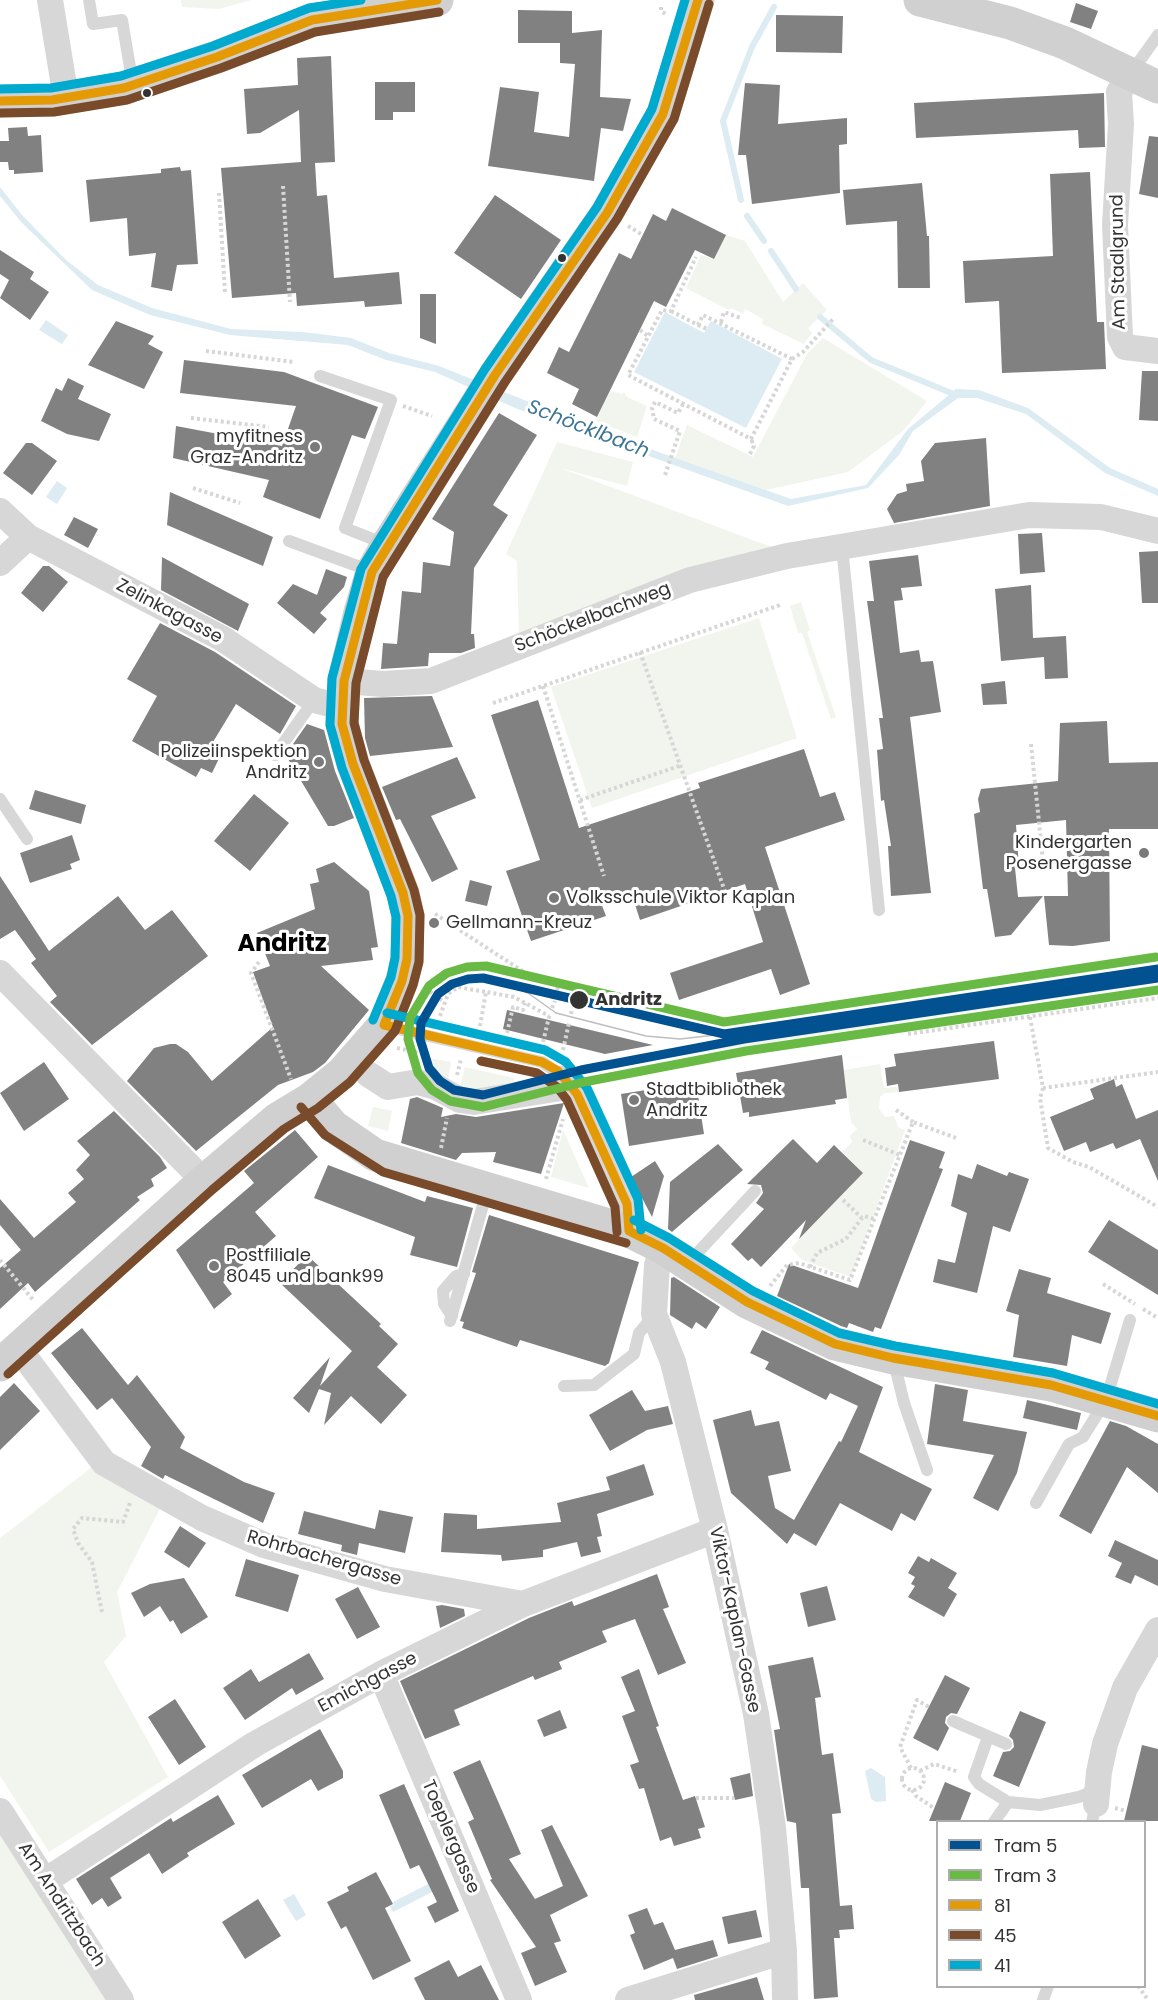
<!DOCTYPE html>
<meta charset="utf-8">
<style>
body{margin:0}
#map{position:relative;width:1158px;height:2000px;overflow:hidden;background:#fff;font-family:Poppins,sans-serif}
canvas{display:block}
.legend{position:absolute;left:936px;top:1820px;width:210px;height:168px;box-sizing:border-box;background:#fff;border:2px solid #adadad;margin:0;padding:8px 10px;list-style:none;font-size:18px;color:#333}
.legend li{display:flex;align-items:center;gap:12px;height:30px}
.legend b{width:30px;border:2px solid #adadad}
</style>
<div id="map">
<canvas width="1158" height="2000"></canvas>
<ul class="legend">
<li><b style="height:8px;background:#025191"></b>Tram 5</li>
<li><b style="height:8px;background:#68ba45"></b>Tram 3</li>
<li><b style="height:8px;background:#e39a05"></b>81</li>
<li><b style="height:8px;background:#7a4b2a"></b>45</li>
<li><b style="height:8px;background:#00a9ce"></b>41</li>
</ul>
</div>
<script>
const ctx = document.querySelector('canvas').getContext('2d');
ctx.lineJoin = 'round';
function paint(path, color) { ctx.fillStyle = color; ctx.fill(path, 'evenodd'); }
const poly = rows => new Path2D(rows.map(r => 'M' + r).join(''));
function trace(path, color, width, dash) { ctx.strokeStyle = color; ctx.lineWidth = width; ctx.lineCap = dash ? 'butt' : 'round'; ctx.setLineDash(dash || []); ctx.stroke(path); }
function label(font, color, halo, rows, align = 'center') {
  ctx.font = font + ' Poppins,sans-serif'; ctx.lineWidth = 6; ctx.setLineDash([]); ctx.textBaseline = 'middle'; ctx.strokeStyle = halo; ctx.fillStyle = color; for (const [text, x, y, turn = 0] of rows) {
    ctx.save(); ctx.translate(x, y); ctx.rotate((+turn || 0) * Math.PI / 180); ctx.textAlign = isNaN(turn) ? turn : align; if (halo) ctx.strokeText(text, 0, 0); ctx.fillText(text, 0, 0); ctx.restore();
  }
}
const green = poly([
 [181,0,251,0,219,9,182,7],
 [726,235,745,241,783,302,803,283,827,310,808,328,812,333,804,344,762,324,763,319,745,309,743,314,731,308,729,310,686,288,701,255,714,259],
 [823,338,927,401,904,430,848,472,766,490,675,458,687,425,753,457,807,354],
 [610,391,622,394,624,392,627,397,647,406,637,437,596,421],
 [557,442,633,462,627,486,560,468,782,551,519,638,517,561,506,554],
 [801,602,810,630,807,632,836,717,831,719,802,633,798,633,790,606],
 [759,618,797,738,592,808,551,687],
 [1158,965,1158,983,686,1055,683,1048,735,1038,734,1026,777,1024],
 [430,1058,451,1062,448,1080,437,1071],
 [880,1064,884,1088,897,1087,899,1092,885,1093,880,1097,879,1109,885,1117,894,1116,898,1127,905,1130,851,1277,802,1260,791,1248,863,1173,842,1152,852,1142,850,1136,857,1129,851,1122,844,1070],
 [465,1067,514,1078,514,1082,477,1090,460,1087],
 [373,1107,392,1111,388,1131,368,1126],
 [563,1130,589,1188,551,1177],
 [96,1464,161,1507,117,1592,126,1636,104,1662,168,1777,49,1852,0,1776,0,1538],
 [0,1830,106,2000,0,2000]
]);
const water = poly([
 [0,187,22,215,66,260,98,285,152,308,231,329,303,332,351,338,389,353,439,366,622,439,791,499,866,485,908,429,956,389,979,390,1028,408,1110,468,1158,489,1158,496,1105,473,1026,414,977,398,958,398,913,431,899,455,868,488,788,506,515,408,435,372,386,360,348,345,230,335,150,315,92,290,22,223,0,196],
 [665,312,704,333,711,321,782,359,746,428,634,372],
 [46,320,68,335,62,344,39,330],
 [57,481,67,488,57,504,46,497],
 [871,1768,885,1777,886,1801,876,1802,871,1799,865,1771],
 [430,1883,434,1891,393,1912,390,1906,394,1905,393,1902],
 [294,1894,306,1915,296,1921,283,1900]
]);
const stream = poly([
 [741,200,723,121,752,47,774,7],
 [747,216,764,241],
 [771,251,796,289],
 [820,317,871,360,956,395]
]);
const building = poly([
 [1076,3,1098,11,1091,29,1070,22],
 [518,10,572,11,572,33,602,30,600,97,631,99,623,131,601,128,594,181,488,166,500,87,539,92,534,132,569,137,575,64,560,63,560,43,518,43],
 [776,15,843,16,842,53,776,52],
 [331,56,335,162,315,163,317,196,327,195,334,278,399,272,402,304,365,307,364,301,297,306,296,293,232,298,221,168,301,162,299,110,260,133,247,134,244,89,298,85,297,58],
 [375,82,415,82,415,112,393,112,393,120,375,120],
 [745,83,780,85,778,124,847,118,847,144,839,145,840,193,752,204,746,155,738,155],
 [1104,93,1105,147,1079,148,1078,130,916,138,914,103],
 [27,127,28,136,41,135,43,172,14,174,14,170,9,170,8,162,0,162,0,141,9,141,8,128],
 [1149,136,1158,137,1158,198,1139,194],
 [180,167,181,171,191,170,198,264,177,265,172,291,151,287,156,253,129,256,127,218,90,222,86,180,161,173,161,169],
 [1090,172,1097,322,1104,322,1106,369,1002,373,999,301,965,303,963,261,1053,256,1050,174],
 [922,183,927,236,929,236,930,288,898,288,897,221,846,225,843,190],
 [495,195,561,240,521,299,454,253],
 [672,208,726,235,714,259,695,250,666,307,654,301,597,417,572,404,579,389,547,373,559,347,569,352,619,253,631,259,653,214,666,221],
 [0,250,34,272,30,279,49,292,30,320,0,298,9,280,0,274],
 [420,294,436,294,436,344,420,338],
 [116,321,154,336,148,344,163,352,144,389,88,365],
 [184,360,284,372,378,407,365,439,352,435,320,519,263,497,269,480,173,458,176,426,282,446,296,406,180,393],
 [1142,371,1158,371,1158,421,1139,420],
 [68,378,84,386,78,399,111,414,99,441,67,434,41,421,56,388,62,391],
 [499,413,537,435,493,505,508,515,474,568,471,634,474,634,475,648,461,653,429,653,428,666,381,669,383,643,397,644,402,591,421,593,423,562,450,566,454,532,432,519],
 [986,438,990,506,894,523,887,509,897,494,907,491,906,484,924,481,921,461,935,443],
 [26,443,32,443,57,461,32,495,3,473],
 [170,492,273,537,263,566,167,525],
 [74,517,98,529,88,548,64,535],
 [1042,533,1045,572,1020,574,1018,534],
 [1158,551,1158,603,1142,603,1139,552],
 [918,555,922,586,901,588,903,600,894,601,900,653,919,650,921,662,933,661,941,712,910,717,931,893,891,896,888,846,891,846,884,800,881,801,877,750,883,749,879,718,883,718,867,601,874,601,869,561],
 [162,557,249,604,238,631,161,590],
 [43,566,49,566,68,582,43,612,21,593],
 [326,569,347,577,344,587,320,613,327,619,314,634,277,603,293,584,317,595],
 [1031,585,1033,638,1066,636,1068,678,1045,679,1044,657,1001,661,995,589],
 [160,623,215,652,296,706,280,734,236,704,213,742,224,748,212,773,201,768,196,777,132,741,157,696,127,679],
 [1005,681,1007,704,983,705,981,684],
 [432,696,453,747,370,756,365,738,364,698],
 [538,700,579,828,700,788,698,783,804,749,820,797,835,792,845,820,765,847,810,984,780,995,771,969,679,1000,670,973,763,942,745,884,640,920,631,892,601,903,606,916,531,941,506,871,540,860,491,715],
 [1107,721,1109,763,1158,762,1158,829,1109,829,1110,941,1073,946,1049,945,1044,896,1068,896,1066,820,1016,825,1019,867,1015,868,1018,897,1043,896,1011,935,995,937,987,889,983,889,974,814,980,812,978,799,981,789,1058,781,1060,723],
 [307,724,324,730,335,771,354,818,334,826,328,826,288,759,297,746,293,744],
 [457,757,476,798,431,816,458,869,432,882,400,819,396,820,382,787],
 [35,790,86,805,81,824,29,809],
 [254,794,289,823,250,871,214,841],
 [72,835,80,860,70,864,72,869,30,883,20,853],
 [334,862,369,891,378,947,371,948,373,960,321,966,369,1010,325,1063,313,1072,278,1085,196,1151,127,1081,154,1048,170,1044,176,1044,188,1052,212,1081,273,1027,253,972,270,966,257,933,315,909,310,884,319,882,316,869],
 [0,876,49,951,118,896,145,930,172,910,208,956,92,1045,50,1002,57,996,31,963,36,959,15,930,0,939],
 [470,880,492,886,487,906,465,901],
 [507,1010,653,1045,605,1054,503,1029],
 [994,1041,999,1079,899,1092,898,1084,887,1086,885,1068,896,1066,894,1054],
 [842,1055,847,1098,835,1100,836,1104,755,1116,749,1117,749,1112,743,1113,736,1073],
 [44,1062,69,1099,24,1131,0,1093],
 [1114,1079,1116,1087,1122,1084,1136,1119,1158,1110,1158,1181,1140,1139,1116,1149,1113,1143,1090,1152,1086,1142,1064,1151,1050,1117,1094,1099,1090,1089],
 [696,1082,704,1134,629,1146,621,1094],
 [417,1097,443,1108,441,1117,456,1114,476,1117,564,1103,541,1174,493,1162,496,1152,462,1153,456,1160,401,1143,410,1099],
 [114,1111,160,1157,167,1168,151,1179,154,1186,137,1197,140,1200,35,1292,28,1283,0,1309,0,1268,21,1250,0,1225,0,1199,34,1238,76,1202,68,1193,84,1179,76,1170,90,1155,77,1141],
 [295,1130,318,1157,255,1212,276,1236,223,1282,232,1294,214,1309,176,1250,254,1183,244,1171],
 [793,1139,817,1163,834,1145,863,1173,799,1239,806,1220,761,1267,752,1258,748,1261,731,1244,764,1209,756,1203,763,1193,761,1185,747,1184],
 [910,1140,945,1152,939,1168,943,1169,881,1329,875,1327,873,1332,849,1323,847,1328,841,1326,777,1296,789,1264,858,1288],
 [718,1144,743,1170,672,1232,668,1229,670,1182],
 [655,1161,664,1176,652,1217,631,1177],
 [977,1164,1007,1176,1009,1172,1029,1179,1010,1232,993,1226,977,1293,933,1282,938,1259,955,1263,967,1213,951,1206,958,1174,972,1179],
 [328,1165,425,1202,427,1196,473,1208,457,1267,410,1255,415,1237,314,1198],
 [489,1215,639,1262,609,1363,605,1366,520,1340,517,1347,462,1328,464,1322,460,1321,476,1273,472,1272],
 [1109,1220,1158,1250,1158,1295,1088,1252],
 [307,1255,381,1324,379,1326,398,1344,377,1367,407,1395,381,1424,351,1396,324,1425,331,1393,319,1389,309,1413,293,1398,330,1357,320,1386,352,1351,280,1283],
 [1019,1269,1051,1278,1047,1293,1111,1313,1101,1344,1072,1335,1067,1366,1013,1357,1019,1315,1006,1311],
 [674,1277,720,1307,706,1329,696,1322,692,1329,670,1315,671,1278],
 [82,1328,128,1385,137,1375,185,1437,180,1448,244,1482,275,1493,263,1523,165,1475,163,1479,141,1466,151,1447,112,1398,97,1410,51,1353],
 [762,1330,883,1387,859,1452,932,1489,915,1521,901,1513,892,1531,840,1503,816,1546,794,1533,787,1544,731,1493,713,1420,751,1410,755,1426,779,1421,791,1471,768,1476,775,1508,794,1520,839,1441,841,1442,858,1406,830,1393,826,1400,765,1369,769,1362,750,1353],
 [14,1383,40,1411,0,1450,0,1397],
 [935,1384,968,1390,963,1421,1027,1432,1017,1473,998,1511,973,1498,994,1455,927,1444],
 [632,1390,645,1411,668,1406,673,1424,647,1430,610,1451,589,1415],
 [1027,1400,1081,1413,1077,1430,1023,1418],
 [1110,1421,1126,1426,1158,1444,1158,1493,1127,1467,1091,1534,1059,1516],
 [644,1464,654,1495,597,1514,602,1536,597,1537,601,1552,581,1557,577,1542,543,1550,543,1557,502,1561,501,1555,441,1552,444,1513,477,1515,477,1529,561,1522,557,1503,610,1490,606,1477],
 [379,1510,413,1517,405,1553,359,1543,357,1555,341,1551,342,1545,298,1534,304,1511,375,1529],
 [180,1526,206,1543,189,1568,164,1552],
 [1115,1540,1158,1560,1158,1586,1135,1575,1131,1584,1115,1577,1122,1563,1108,1556],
 [918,1556,929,1562,931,1558,957,1573,948,1588,957,1594,944,1617,908,1597,915,1586,911,1584,915,1577,908,1573],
 [246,1559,299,1575,288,1612,235,1596],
 [657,1574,669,1607,663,1609,686,1663,658,1675,635,1619,602,1631,607,1642,559,1662,562,1669,535,1680,533,1676,454,1710,460,1725,425,1739,400,1681,529,1618,572,1601,574,1606],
 [184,1578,208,1617,181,1634,173,1620,170,1622,160,1606,144,1617,131,1593,150,1584],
 [827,1586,836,1620,808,1627,800,1593],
 [358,1587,380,1627,357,1639,335,1599],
 [442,1605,464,1609,465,1616,440,1628,436,1606],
 [309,1653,324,1679,296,1695,292,1688,245,1720,223,1688,251,1669,259,1682],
 [813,1657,821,1697,815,1698,822,1755,833,1753,841,1813,832,1814,840,1906,852,1905,854,1929,839,1930,840,1938,834,1938,838,1997,814,1999,809,1888,801,1888,796,1823,787,1821,774,1730,780,1729,768,1666],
 [639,1669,659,1726,656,1727,683,1800,695,1796,705,1827,698,1829,701,1838,674,1846,671,1837,660,1841,644,1788,639,1789,630,1765,639,1762,622,1716,635,1711,621,1677],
 [945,1675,970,1688,957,1714,951,1713,946,1717,945,1723,949,1728,938,1751,913,1738],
 [175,1699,206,1747,179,1765,148,1717],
 [560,1710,567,1728,544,1737,537,1720],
 [1020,1711,1046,1722,1019,1787,993,1776,1003,1752,1010,1751,1014,1747,1013,1740,1009,1736],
 [320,1729,343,1771,343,1778,318,1791,311,1779,262,1808,242,1775],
 [1142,1745,1158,1749,1158,1821,1124,1821],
 [480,1760,521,1854,509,1859,535,1899,563,1886,541,1830,552,1825,588,1896,550,1915,561,1941,554,1943,567,1972,535,1986,521,1953,536,1947,490,1880,492,1879,468,1822,474,1819,453,1772],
 [750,1773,753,1796,735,1800,730,1778],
 [945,1782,971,1793,960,1821,929,1821],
 [404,1784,459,1911,435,1923,427,1907,437,1902,419,1865,410,1869,379,1795],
 [218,1795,235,1824,187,1853,189,1856,162,1874,149,1853,110,1878,122,1898,108,1907,102,1898,92,1905,76,1879,171,1818,173,1822],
 [376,1872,393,1904,385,1908,411,1961,373,1980,346,1926,341,1929,327,1902,349,1891,347,1887],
 [258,1899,281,1936,245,1959,222,1922],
 [647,1908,654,1925,663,1922,675,1950,713,1940,718,1956,677,1969,673,1958,644,1970,630,1935,635,1933,628,1915],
 [756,1910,762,1937,728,1944,722,1917],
 [449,1960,458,1977,481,1965,499,2000,425,2000,414,1978],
 [757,1977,764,2000,695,2000,694,1995]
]);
const path = poly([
 [661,7,661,11,667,15],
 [283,186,290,302],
 [219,193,225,292],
 [628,226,643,235],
 [671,311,698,325,703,315,792,359,751,439,628,375,662,310,671,311,696,257],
 [721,322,724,312,741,318],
 [698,325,707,329],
 [640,330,648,336],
 [206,351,294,362],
 [792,359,803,352,834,318],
 [403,406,432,416],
 [191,418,269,427],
 [750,454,754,446,751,439],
 [665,475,680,431,654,419,652,408,655,402,678,413,683,404],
 [193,488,240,503],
 [640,652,728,900],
 [543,686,604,876],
 [493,703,780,605],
 [1031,744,1044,871],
 [580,800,679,766],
 [435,914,530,976],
 [259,962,251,973,291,1079],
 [425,988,444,1002],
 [557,990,559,984],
 [575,996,577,988],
 [552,1008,555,1001],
 [571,1014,573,1005],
 [440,1016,448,994,458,987,486,992],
 [1030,1017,1043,1088,1158,1072],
 [480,1026,486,992,514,997,549,1016],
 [507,1033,513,1007,523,1010,525,1003],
 [908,1034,1158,998],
 [543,1042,550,1013],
 [397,1048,420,1053],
 [563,1050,569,1023],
 [457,1075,461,1059],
 [1043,1088,1040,1098,1048,1148,1073,1162,1089,1167,1158,1207],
 [896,1110,913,1122],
 [863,1140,900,1155],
 [441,1148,447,1118],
 [546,1179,563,1119],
 [843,1200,862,1218],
 [0,1260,34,1301],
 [810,1267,817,1253,846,1239,862,1218,865,1216,874,1219],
 [1103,1284,1135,1304],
 [770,1286,787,1265,799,1263,850,1280,913,1122,956,1138],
 [1143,1309,1158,1318],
 [102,1612,92,1562,78,1543,73,1529,82,1518,123,1522,130,1503],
 [911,1768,900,1747,917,1700,929,1707],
 '902 1779a11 11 0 1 1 22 0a11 11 0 1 1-22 0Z',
 [920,1771,934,1764,959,1772],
 [912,1790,916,1796,934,1808],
 [696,1798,734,1798],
 [1115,1808,1126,1811],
 [1138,1986,1148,2000]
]);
const lane = poly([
 [89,0,93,24,122,20,133,85],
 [1131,73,1158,35],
 [320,376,391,400,345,528,385,544],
 [289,541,371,571],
 [842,547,879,910],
 [275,755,314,700],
 [0,799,27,839],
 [385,1026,542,1062,565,1078],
 [688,1263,755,1191],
 [452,1316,444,1304,443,1291,456,1276,464,1274],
 [450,1321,487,1191],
 [894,1362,904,1403,927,1470],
 [564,1386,594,1385,634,1354,639,1333,654,1315],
 [1036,1503,1069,1444,1083,1437,1106,1400,1130,1320],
 [953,1721,1006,1744],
 [988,1737,974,1777,979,1784,1008,1802,1040,1805,1079,1797,1098,1789],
 [994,1822,1008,1802],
 [1092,1822,1096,1804],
 [1043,2000,1048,1986]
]);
const street = poly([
 [50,0,66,98],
 [1130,73,1119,92,1121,124,1115,225,1120,337,1125,347,1158,351],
 [0,511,28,537,223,639,314,700,341,707],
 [0,563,28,537],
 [344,681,383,684,431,681,690,580,787,556,1029,515,1101,517,1158,531],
 [0,973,204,1181],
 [368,1074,388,1087,418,1082,436,1087,460,1100,474,1102,561,1088],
 [565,1078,577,1094,627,1204,629,1231],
 [663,1248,657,1265,654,1314,673,1362,715,1530,756,1714,773,1828,784,1951,785,2000],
 [19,1349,104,1463,202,1518,264,1545,385,1579,523,1604],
 [381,1674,519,2000],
 [1096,1804,1099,1772,1105,1744,1125,1688,1158,1630],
 [0,1811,121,2000],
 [45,1881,255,1744,381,1674,523,1604,715,1530],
 [628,2000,784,1951]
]);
const secondary = poly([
 [920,0,1010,23,1065,43,1158,87],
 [0,101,52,100,124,88,217,57,312,20,437,0],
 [310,1099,333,1126,375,1155,629,1231,663,1248,747,1302,835,1344,893,1358,1051,1385,1158,1416],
 [0,1365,204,1181,277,1119,310,1099,342,1073,384,1025,402,981,407,959,408,916,403,893,353,764,342,724,344,681,360,612,372,572,387,545,495,375,607,213,663,114,698,0]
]);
const tram = poly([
 [504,983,528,993,556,1013,646,1036,680,1039,724,1034]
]);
const bus1 = poly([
 [0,101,52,100,124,88,217,57,312,20,437,0],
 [384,1025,402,981,407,959,408,916,403,893,353,764,342,724,344,681,372,572,495,375,607,213,663,114,698,0],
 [384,1025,542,1062,558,1071,577,1094,627,1204,629,1231],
 [629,1231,663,1248,747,1302,835,1344,893,1358,1051,1385,1158,1416]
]);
const bus2 = poly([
 [0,113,54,112,127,100,221,68,315,32,439,12],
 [481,1061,537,1073,557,1087,567,1100,615,1207,617,1232],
 [301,1107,325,1135,383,1172,626,1243],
 [8,1374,212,1190,284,1129,318,1108,350,1082,395,1031,413,985,419,962,420,915,414,890,364,760,354,723,356,683,383,577,505,382,617,219,674,119,709,4]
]);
const bus3 = poly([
 [0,89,51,88,121,76,213,46,309,8,361,0],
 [387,1013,545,1050,566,1062,587,1088,638,1199,641,1230],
 [373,1020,391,977,395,958,396,917,391,896,342,768,330,725,332,678,361,569,485,369,597,207,652,109,685,0],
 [634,1220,669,1238,753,1291,839,1333,895,1346,1053,1373,1158,1404]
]);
const tram1 = poly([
 [1158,969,724,1034,483,978,468,979,452,984,438,994,421,1023,420,1039,429,1068,440,1081,454,1090,483,1095,581,1070,744,1039,1158,978]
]);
const tram2 = poly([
 [1156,957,724,1022,486,966,467,967,447,973,429,986,410,1018,408,1039,418,1073,432,1090,450,1101,483,1107,584,1082,746,1051,1158,990]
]);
const markers = [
 [147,93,5,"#333"],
 [562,258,5,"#333"],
 [315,447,6,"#7a7a7a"],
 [319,762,6,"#7a7a7a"],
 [1144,853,6,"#7a7a7a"],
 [554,898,6,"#7a7a7a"],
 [434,923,6,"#7a7a7a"],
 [579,1000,10,"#333"],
 [634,1100,6,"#7a7a7a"],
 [214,1266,6,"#7a7a7a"]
];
const streetNames = [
 ["Am Stadlgrund",1119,262,-91],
 ["Zelinkagasse",169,612,28],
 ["Schöckelbachweg",593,618,-21],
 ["Rohrbachergasse",324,1559,16],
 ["Viktor-Kaplan-Gasse",734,1620,78],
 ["Emichgasse",368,1683,-28],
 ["Toeplergasse",450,1837,67],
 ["Am Andritzbach",61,1905,57]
];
const poiNames = [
 ["myfitness",303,437,"right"],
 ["Graz-Andritz",303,458,"right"],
 ["Polizeiinspektion",307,752,"right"],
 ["Andritz",307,773,"right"],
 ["Kindergarten",1132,843,"right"],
 ["Posenergasse",1132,864,"right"],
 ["Volksschule Viktor Kaplan",566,898],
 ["Gellmann-Kreuz",446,923],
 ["Stadtbibliothek",646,1090],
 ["Andritz",646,1111],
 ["Postfiliale",226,1256],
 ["8045 und bank99",226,1277]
];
const stopNames = [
 ["Andritz",595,1000]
];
const waterNames = [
 ["Schöcklbach",588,430,21]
];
const districtNames = [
 ["Andritz",282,945]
];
paint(green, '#f1f5ed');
paint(water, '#ddebf3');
trace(stream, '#ddebf3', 6);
paint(building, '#818181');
trace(path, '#d6d6d6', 4, [3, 3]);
trace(lane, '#d7d7d7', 12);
trace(street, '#d7d7d7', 26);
trace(secondary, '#d0d0d0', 33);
trace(tram, '#bebebe', 1.5);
trace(bus1, '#e39a05', 9);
trace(bus2, '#7a4b2a', 9);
trace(bus3, '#00a9ce', 9);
trace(tram1, '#025191', 9);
trace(tram2, '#68ba45', 9);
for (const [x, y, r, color] of markers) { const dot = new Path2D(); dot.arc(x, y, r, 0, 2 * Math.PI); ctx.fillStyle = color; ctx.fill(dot); trace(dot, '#fff', 2); }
label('18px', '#333', '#fff', streetNames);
label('18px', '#333', '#fff', poiNames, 'left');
label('bold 18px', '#333', '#fff', stopNames, 'left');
label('italic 20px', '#3f7597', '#fff', waterNames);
label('bold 24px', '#000', '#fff', districtNames);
</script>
